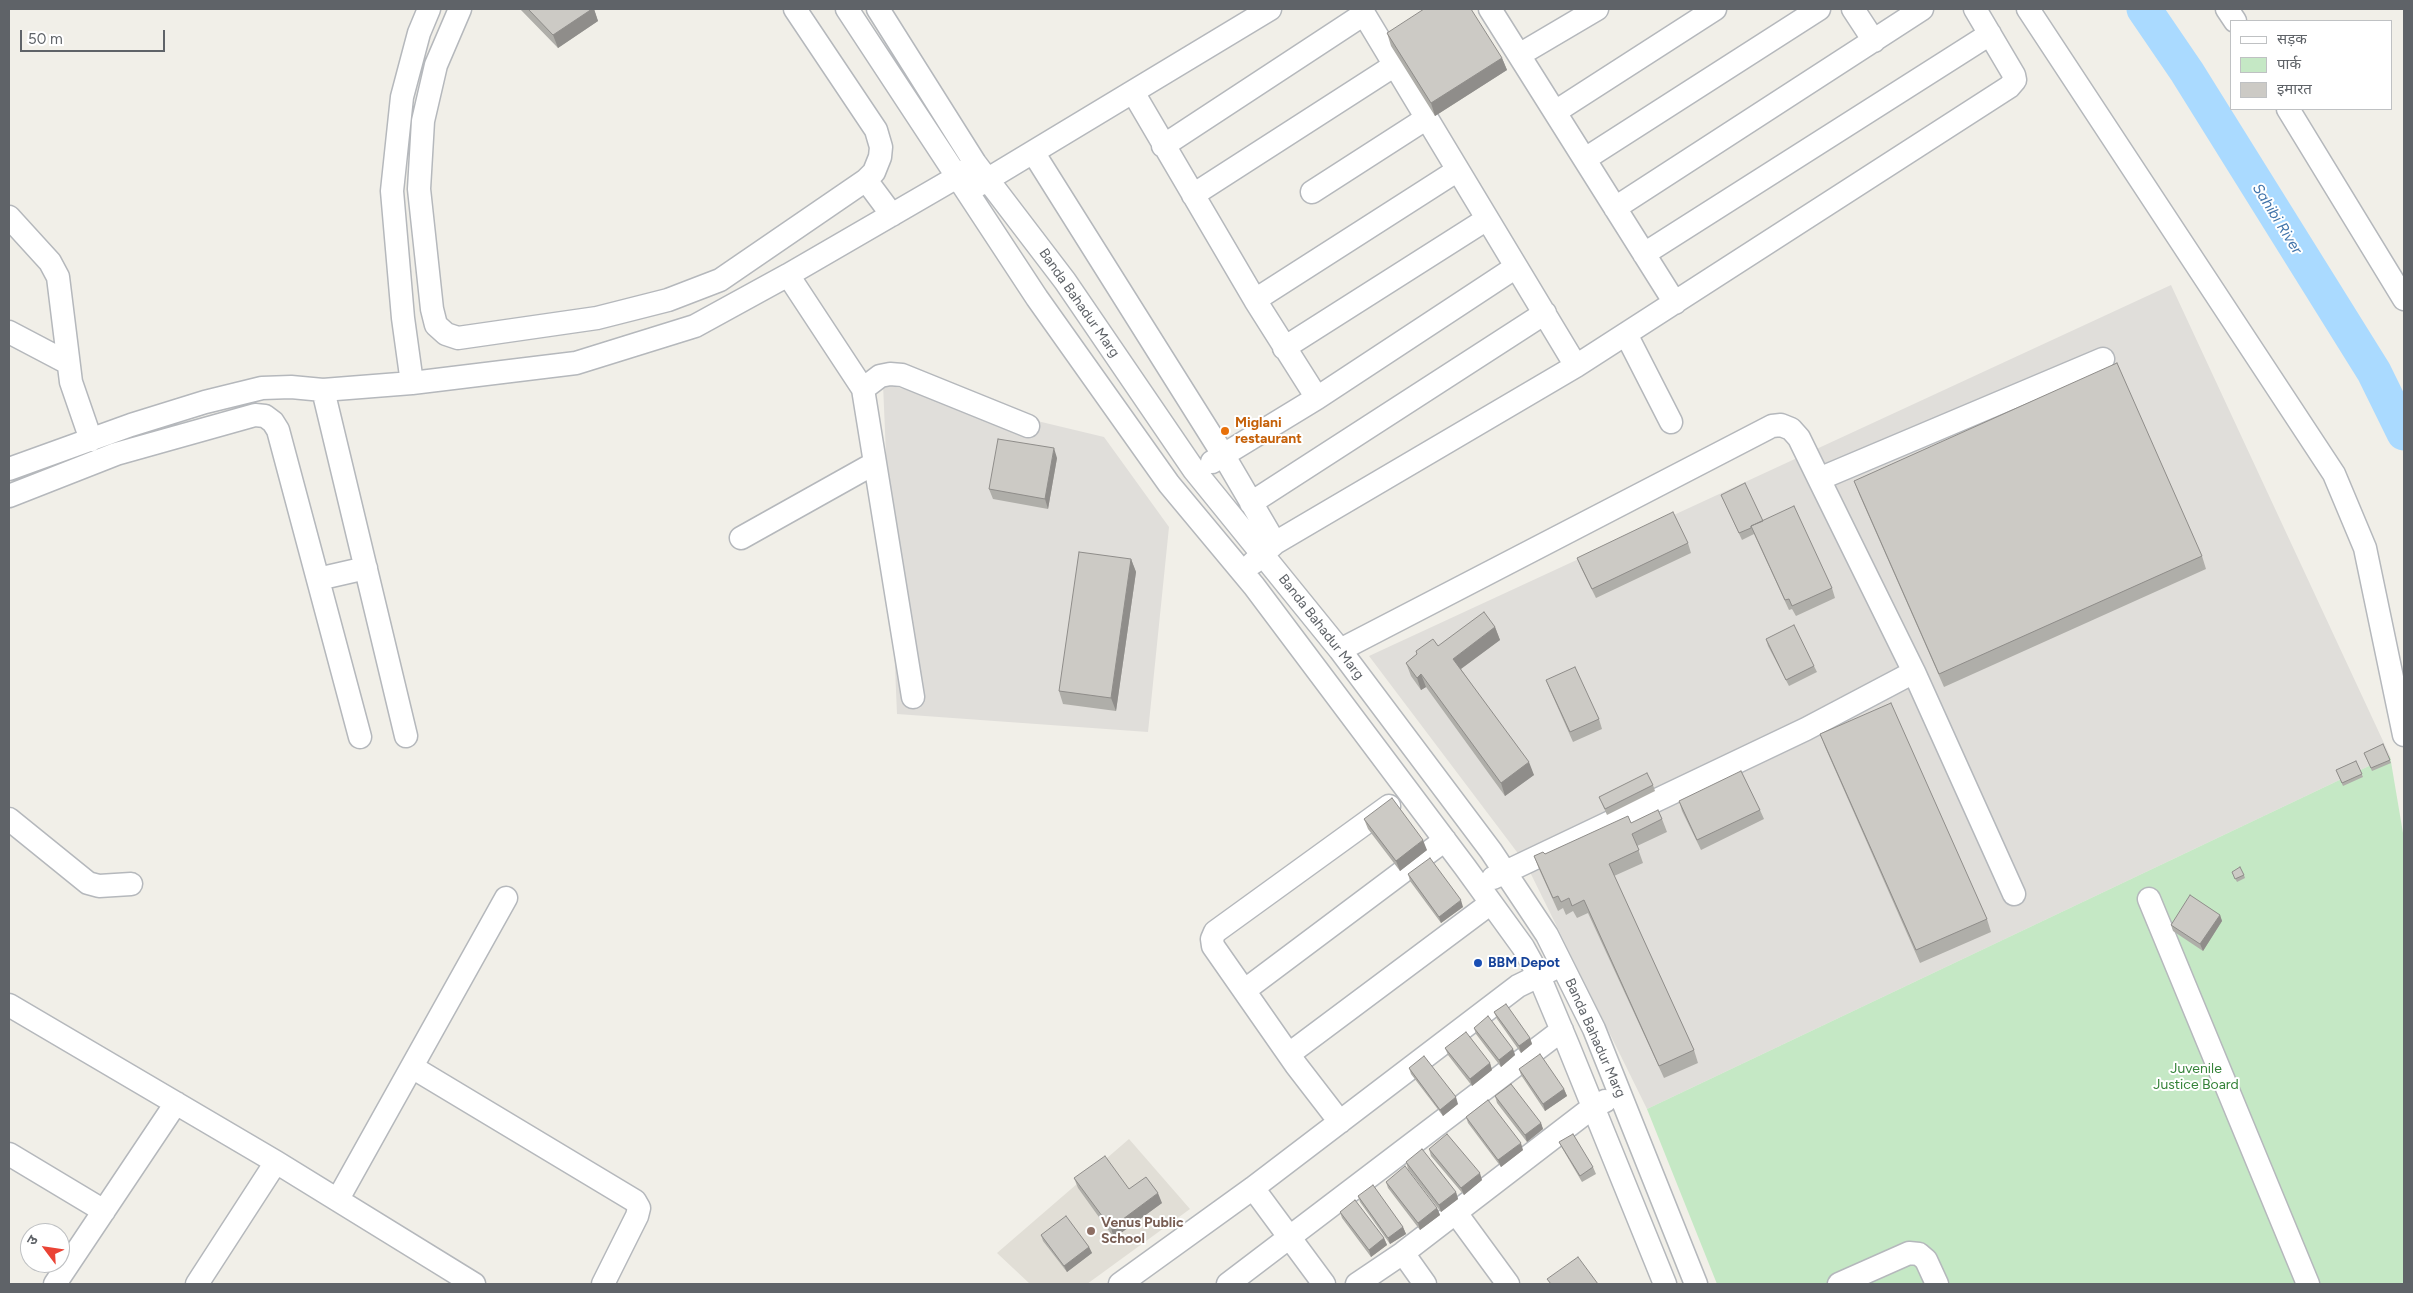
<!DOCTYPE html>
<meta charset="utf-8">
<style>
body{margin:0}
#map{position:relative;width:2413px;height:1293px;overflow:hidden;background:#f1efe8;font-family:Figtree,"Noto Sans Devanagari",sans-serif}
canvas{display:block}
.frame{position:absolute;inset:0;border:10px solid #5f6368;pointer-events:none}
.legend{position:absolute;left:2230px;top:20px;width:162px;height:90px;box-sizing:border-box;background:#fff;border:1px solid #bfc1c3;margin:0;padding:6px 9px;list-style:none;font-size:15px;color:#5f6368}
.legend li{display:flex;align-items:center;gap:10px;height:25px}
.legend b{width:25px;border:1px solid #bfc1c3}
.north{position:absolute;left:20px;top:1223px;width:50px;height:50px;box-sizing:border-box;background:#fff;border:1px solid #bfc1c3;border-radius:50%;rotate:301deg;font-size:14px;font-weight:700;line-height:20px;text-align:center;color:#5f6368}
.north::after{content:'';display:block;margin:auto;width:18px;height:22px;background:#ea4335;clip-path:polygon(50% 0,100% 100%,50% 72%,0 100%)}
.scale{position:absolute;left:20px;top:30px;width:145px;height:22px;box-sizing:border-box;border:2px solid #5f6368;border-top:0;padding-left:6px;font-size:15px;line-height:18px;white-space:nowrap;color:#5f6368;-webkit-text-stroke:4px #fff;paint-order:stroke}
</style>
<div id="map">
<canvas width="2413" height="1293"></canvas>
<div class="frame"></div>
<ul class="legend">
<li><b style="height:6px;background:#fff"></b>सड़क</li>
<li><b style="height:14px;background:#c5e8c5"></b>पार्क</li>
<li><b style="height:14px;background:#cccac5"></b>इमारत</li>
</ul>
<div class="north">उ</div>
<div class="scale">50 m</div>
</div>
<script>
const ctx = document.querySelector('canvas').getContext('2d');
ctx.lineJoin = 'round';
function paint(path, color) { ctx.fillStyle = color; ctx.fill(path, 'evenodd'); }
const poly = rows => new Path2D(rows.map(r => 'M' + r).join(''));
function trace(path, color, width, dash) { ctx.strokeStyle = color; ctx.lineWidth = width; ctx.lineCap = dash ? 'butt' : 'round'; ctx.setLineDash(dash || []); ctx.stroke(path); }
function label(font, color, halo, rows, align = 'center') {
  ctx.font = font + ' Figtree,sans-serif'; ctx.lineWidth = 4; ctx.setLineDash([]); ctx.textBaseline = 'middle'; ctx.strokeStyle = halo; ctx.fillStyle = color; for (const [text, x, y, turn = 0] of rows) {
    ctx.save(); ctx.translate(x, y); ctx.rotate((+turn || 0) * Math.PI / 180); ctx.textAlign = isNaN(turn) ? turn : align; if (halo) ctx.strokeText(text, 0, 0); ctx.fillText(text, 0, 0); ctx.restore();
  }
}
const industrial = poly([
 [2171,285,2390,756,1647,1109,1526,864,1369,656],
 [883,384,1104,437,1169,527,1148,732,897,714]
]);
const education = poly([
 [1129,1139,1190,1209,1087,1284,1030,1284,997,1253]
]);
const green = poly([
 [2390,756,2404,839,2404,1284,1717,1284,1647,1109]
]);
const river = poly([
 [2144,9,2187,72,2374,372,2404,433]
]);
const minor = poly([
 [460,9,436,65,423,121,419,189,432,309,436,325,446,334,458,338,597,318,668,300,720,280,866,180,892,215],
 [795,9,876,130,881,147,880,157,874,172,866,180],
 [847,9,1037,298,1169,484,1254,586,1465,867,1523,947,1539,976,1568,1045,1665,1284],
 [878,9,975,163,1065,281,1194,470,1340,650,1491,851,1547,935,1594,1029,1696,1284],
 [1361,9,1576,366],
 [1490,9,1675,303],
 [1853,9,1874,41],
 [2028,9,2334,474,2365,548,2404,735],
 [2227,9,2235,21],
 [1519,55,1597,9],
 [1133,92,1255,300,1317,398],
 [2288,109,2404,299],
 [1555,112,1715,9],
 [1163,146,1364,14],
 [1033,152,1224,456,1275,543],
 [1585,159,1819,9],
 [975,187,1270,9],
 [1312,192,1427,118],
 [1193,195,1395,65],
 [1615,208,1922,9],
 [9,217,50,262,58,277,71,382,91,440],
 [1644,254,1990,34],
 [788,275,863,389,913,697],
 [1255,300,1458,170],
 [9,332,68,363],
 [1626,334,1671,422],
 [1284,348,1487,219],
 [412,383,403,318,392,191,402,97,419,33,429,9],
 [863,389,880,376,890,374,902,375,1028,426],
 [323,390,406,736],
 [1212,462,1317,398,1516,267],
 [9,469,131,425,205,402,262,388,291,387,323,390,412,383,576,363,695,326,788,275,957,177,968,169],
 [1819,479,2103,359],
 [9,496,116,454,255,415,265,416,273,422,278,430,360,737],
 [1251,503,1545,313],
 [741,538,875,463],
 [1253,563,1275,543,1576,366,2009,87,2015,80,2014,75,1975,9],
 [318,579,366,568],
 [1340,650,1772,426,1781,425,1791,429,1799,438,1819,479,1914,672,2014,894],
 [9,819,88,883,99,886,131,884],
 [1493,878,1806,729,1914,672],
 [2149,899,2308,1284],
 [1245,990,1445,840],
 [9,1005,276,1162,474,1284],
 [1289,1054,1491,903],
 [412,1067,635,1201,639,1208,637,1216,603,1284],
 [1340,1122,1296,1065,1213,946,1212,939,1215,932,1389,806],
 [9,1154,104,1211],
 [1253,1188,1324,1284],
 [338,1199,506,898],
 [1456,1213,1508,1284],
 [1403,1253,1425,1284],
 [55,1284,176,1103],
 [197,1284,276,1162],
 [1120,1284,1253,1188,1518,986,1553,969],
 [1228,1284,1562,1030],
 [1357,1284,1403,1253,1593,1107,1605,1101],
 [1839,1284,1909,1253,1919,1254,1926,1260,1937,1284]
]);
const wall = poly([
 [520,9,594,9,598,21,558,48],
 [1387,33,1502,58,1507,70,1435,116,1391,46],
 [1057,458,1048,509,993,499,989,489],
 [1854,481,2202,556,2206,569,1944,687,1859,494],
 [1721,495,1763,521,1832,588,1835,598,1796,616,1792,609,1789,610,1754,534,1742,540],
 [1688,543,1691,553,1596,598,1581,568,1577,558],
 [1131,559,1136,572,1116,711,1063,704,1059,691],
 [1495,627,1500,640,1461,669,1534,775,1505,796,1426,687,1421,690,1411,676,1406,663,1417,654,1416,651,1438,646],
 [1766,639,1814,666,1817,672,1789,686,1768,646],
 [1546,680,1599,719,1602,729,1573,742,1550,690],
 [1820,734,1987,919,1991,932,1920,963,1825,747],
 [2383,744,2391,763,2372,771,2364,753],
 [2356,761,2363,777,2343,786,2336,770],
 [1653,785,1655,791,1607,815,1599,797],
 [1679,801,1760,810,1764,819,1701,850,1682,811],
 [1364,819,1427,850,1400,871,1368,829],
 [1662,819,1667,832,1637,846,1643,863,1614,876,1694,1050,1698,1063,1664,1078,1588,913,1577,918,1573,911,1566,915,1563,908,1558,911,1539,869,1534,856,1545,854,1631,823],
 [2232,872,2244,875,2245,878,2237,882],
 [1408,874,1463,907,1441,923,1410,881],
 [2220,915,2222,921,2203,951,2173,931,2171,925],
 [1494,1012,1530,1038,1532,1044,1521,1053,1497,1019],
 [1474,1028,1513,1049,1515,1055,1501,1067,1476,1034],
 [1445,1048,1490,1063,1492,1070,1472,1086,1448,1055],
 [1409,1068,1458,1104,1443,1116,1411,1074],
 [1519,1069,1564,1089,1567,1096,1545,1111,1521,1075],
 [1495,1096,1541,1123,1543,1129,1527,1142,1497,1103],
 [1466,1117,1523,1150,1501,1167,1468,1123],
 [1559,1142,1593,1167,1596,1174,1582,1182,1562,1148],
 [1429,1149,1482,1180,1464,1195,1431,1156],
 [1406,1162,1456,1192,1458,1199,1441,1212,1408,1169],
 [1074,1178,1129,1189,1162,1203,1114,1238,1078,1188],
 [1386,1182,1437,1208,1440,1215,1420,1230,1388,1188],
 [1358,1196,1403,1227,1406,1234,1390,1244,1360,1202],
 [1340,1212,1384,1238,1387,1245,1371,1257,1342,1218],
 [1041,1235,1089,1247,1092,1253,1067,1272,1043,1241]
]);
const shadedWall = poly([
 [592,9,594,9,598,21,558,48,553,35],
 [1502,58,1507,70,1435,116,1431,103],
 [1054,448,1057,458,1048,509,1045,499],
 [1131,559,1136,572,1116,711,1111,698],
 [1495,627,1500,640,1458,671,1453,659],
 [1421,674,1426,687,1421,690,1417,678],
 [1529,762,1534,775,1505,796,1501,783],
 [1423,840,1427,850,1400,871,1396,861],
 [1461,900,1463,907,1441,923,1439,917],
 [2220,915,2222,921,2203,951,2200,944],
 [1530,1038,1532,1044,1521,1053,1519,1046],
 [1513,1049,1515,1055,1501,1067,1499,1060],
 [1490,1063,1492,1070,1472,1086,1470,1079],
 [1564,1089,1567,1096,1545,1111,1543,1104],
 [1456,1097,1458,1104,1443,1116,1440,1110],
 [1541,1123,1543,1129,1527,1142,1525,1135],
 [1521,1143,1523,1150,1501,1167,1498,1160],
 [1480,1173,1482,1180,1464,1195,1461,1188],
 [1456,1192,1458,1199,1441,1212,1439,1205],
 [1158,1193,1162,1203,1114,1238,1111,1228],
 [1437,1208,1440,1215,1420,1230,1418,1223],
 [1403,1227,1406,1234,1390,1244,1388,1238],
 [1384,1238,1387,1245,1371,1257,1369,1250],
 [1089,1247,1092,1253,1067,1272,1064,1266]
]);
const building = poly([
 [528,9,592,9,553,35,528,9],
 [1424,9,1471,9,1502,58,1431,103,1387,33,1424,9],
 [2117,363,2202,556,1939,674,1854,481,2117,363],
 [998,439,1054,448,1045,499,989,489,998,439],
 [1745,483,1763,521,1751,526,1751,528,1739,533,1721,495,1745,483],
 [1794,506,1832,588,1792,606,1789,599,1785,600,1751,526,1794,506],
 [1673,512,1688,543,1592,589,1577,558,1673,512],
 [1079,552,1131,559,1111,698,1059,691,1079,552],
 [1484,612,1495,627,1453,659,1529,762,1501,783,1421,674,1417,678,1406,663,1417,654,1416,651,1433,639,1438,646,1484,612],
 [1794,625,1814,666,1786,680,1766,639,1794,625],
 [1575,667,1599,719,1570,732,1546,680,1575,667],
 [1891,703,1987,919,1916,950,1820,734,1891,703],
 [2383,744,2390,760,2371,768,2364,753,2383,744],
 [2356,761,2362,774,2342,783,2336,770,2356,761],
 [1741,771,1760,810,1697,840,1679,801,1741,771],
 [1647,773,1653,785,1605,809,1599,797,1647,773],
 [1392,798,1423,840,1396,861,1364,819,1392,798],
 [1658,810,1662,819,1632,834,1639,850,1609,864,1694,1050,1659,1066,1584,900,1572,906,1569,898,1561,902,1558,896,1553,898,1534,856,1543,852,1545,854,1628,816,1631,823,1658,810],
 [1430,858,1461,900,1439,917,1408,874,1430,858],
 [2240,867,2244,875,2235,879,2232,872,2240,867],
 [2190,895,2220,915,2200,944,2171,925,2190,895],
 [1506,1004,1530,1038,1519,1046,1494,1012,1506,1004],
 [1488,1016,1513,1049,1499,1060,1474,1028,1488,1016],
 [1466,1032,1490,1063,1470,1079,1445,1048,1466,1032],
 [1540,1054,1564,1089,1543,1104,1519,1069,1540,1054],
 [1424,1056,1456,1097,1440,1110,1409,1068,1424,1056],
 [1511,1084,1541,1123,1525,1135,1495,1096,1511,1084],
 [1488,1100,1521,1143,1498,1160,1466,1117,1488,1100],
 [1447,1134,1480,1173,1461,1188,1429,1149,1447,1134],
 [1573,1134,1593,1167,1580,1176,1559,1142,1573,1134],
 [1422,1149,1456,1192,1439,1205,1406,1162,1422,1149],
 [1105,1156,1129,1189,1146,1177,1158,1193,1111,1228,1074,1178,1105,1156],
 [1405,1166,1437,1208,1418,1223,1386,1182,1405,1166],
 [1373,1185,1403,1227,1388,1238,1358,1196,1373,1185],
 [1355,1200,1384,1238,1369,1250,1340,1212,1355,1200],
 [1066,1216,1089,1247,1064,1266,1041,1235,1066,1216],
 [1578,1257,1598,1284,1551,1284,1547,1279,1578,1257]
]);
const markers = [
 [1225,431,5,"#e8710a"],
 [1478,963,5,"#1a4fb4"],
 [1091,1231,5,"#8d6e63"]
];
const streetNames = [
 ["Banda Bahadur Marg",1079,303,55],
 ["Banda Bahadur Marg",1321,627,52],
 ["Banda Bahadur Marg",1595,1038,66]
];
const foodNames = [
 ["Miglani",1235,423],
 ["restaurant",1235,439]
];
const transitNames = [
 ["BBM Depot",1488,963]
];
const parkNames = [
 ["Juvenile",2196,1069],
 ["Justice Board",2196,1085]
];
const educationNames = [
 ["Venus Public",1101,1223],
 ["School",1101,1239]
];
const waterNames = [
 ["Sahibi River",2277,219,58]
];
paint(industrial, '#e0deda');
paint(education, '#e1ded6');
paint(green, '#c5e8c5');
trace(river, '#aadaff', 35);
trace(minor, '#b5b8bc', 25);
trace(minor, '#fff', 22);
paint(wall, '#afaea9');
paint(shadedWall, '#8f8d8a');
paint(building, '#cccac5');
trace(building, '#8f8d8a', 1);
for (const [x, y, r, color] of markers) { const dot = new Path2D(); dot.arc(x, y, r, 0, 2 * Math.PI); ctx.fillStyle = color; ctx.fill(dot); trace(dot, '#fff', 2); }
label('14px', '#5f6368', '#fff', streetNames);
label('bold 14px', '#c56008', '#fff', foodNames, 'left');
label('bold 14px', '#164399', '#fff', transitNames, 'left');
label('14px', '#348238', '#fff', parkNames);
label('bold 14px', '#785e54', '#fff', educationNames, 'left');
label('italic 15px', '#4174aa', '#fff', waterNames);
</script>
